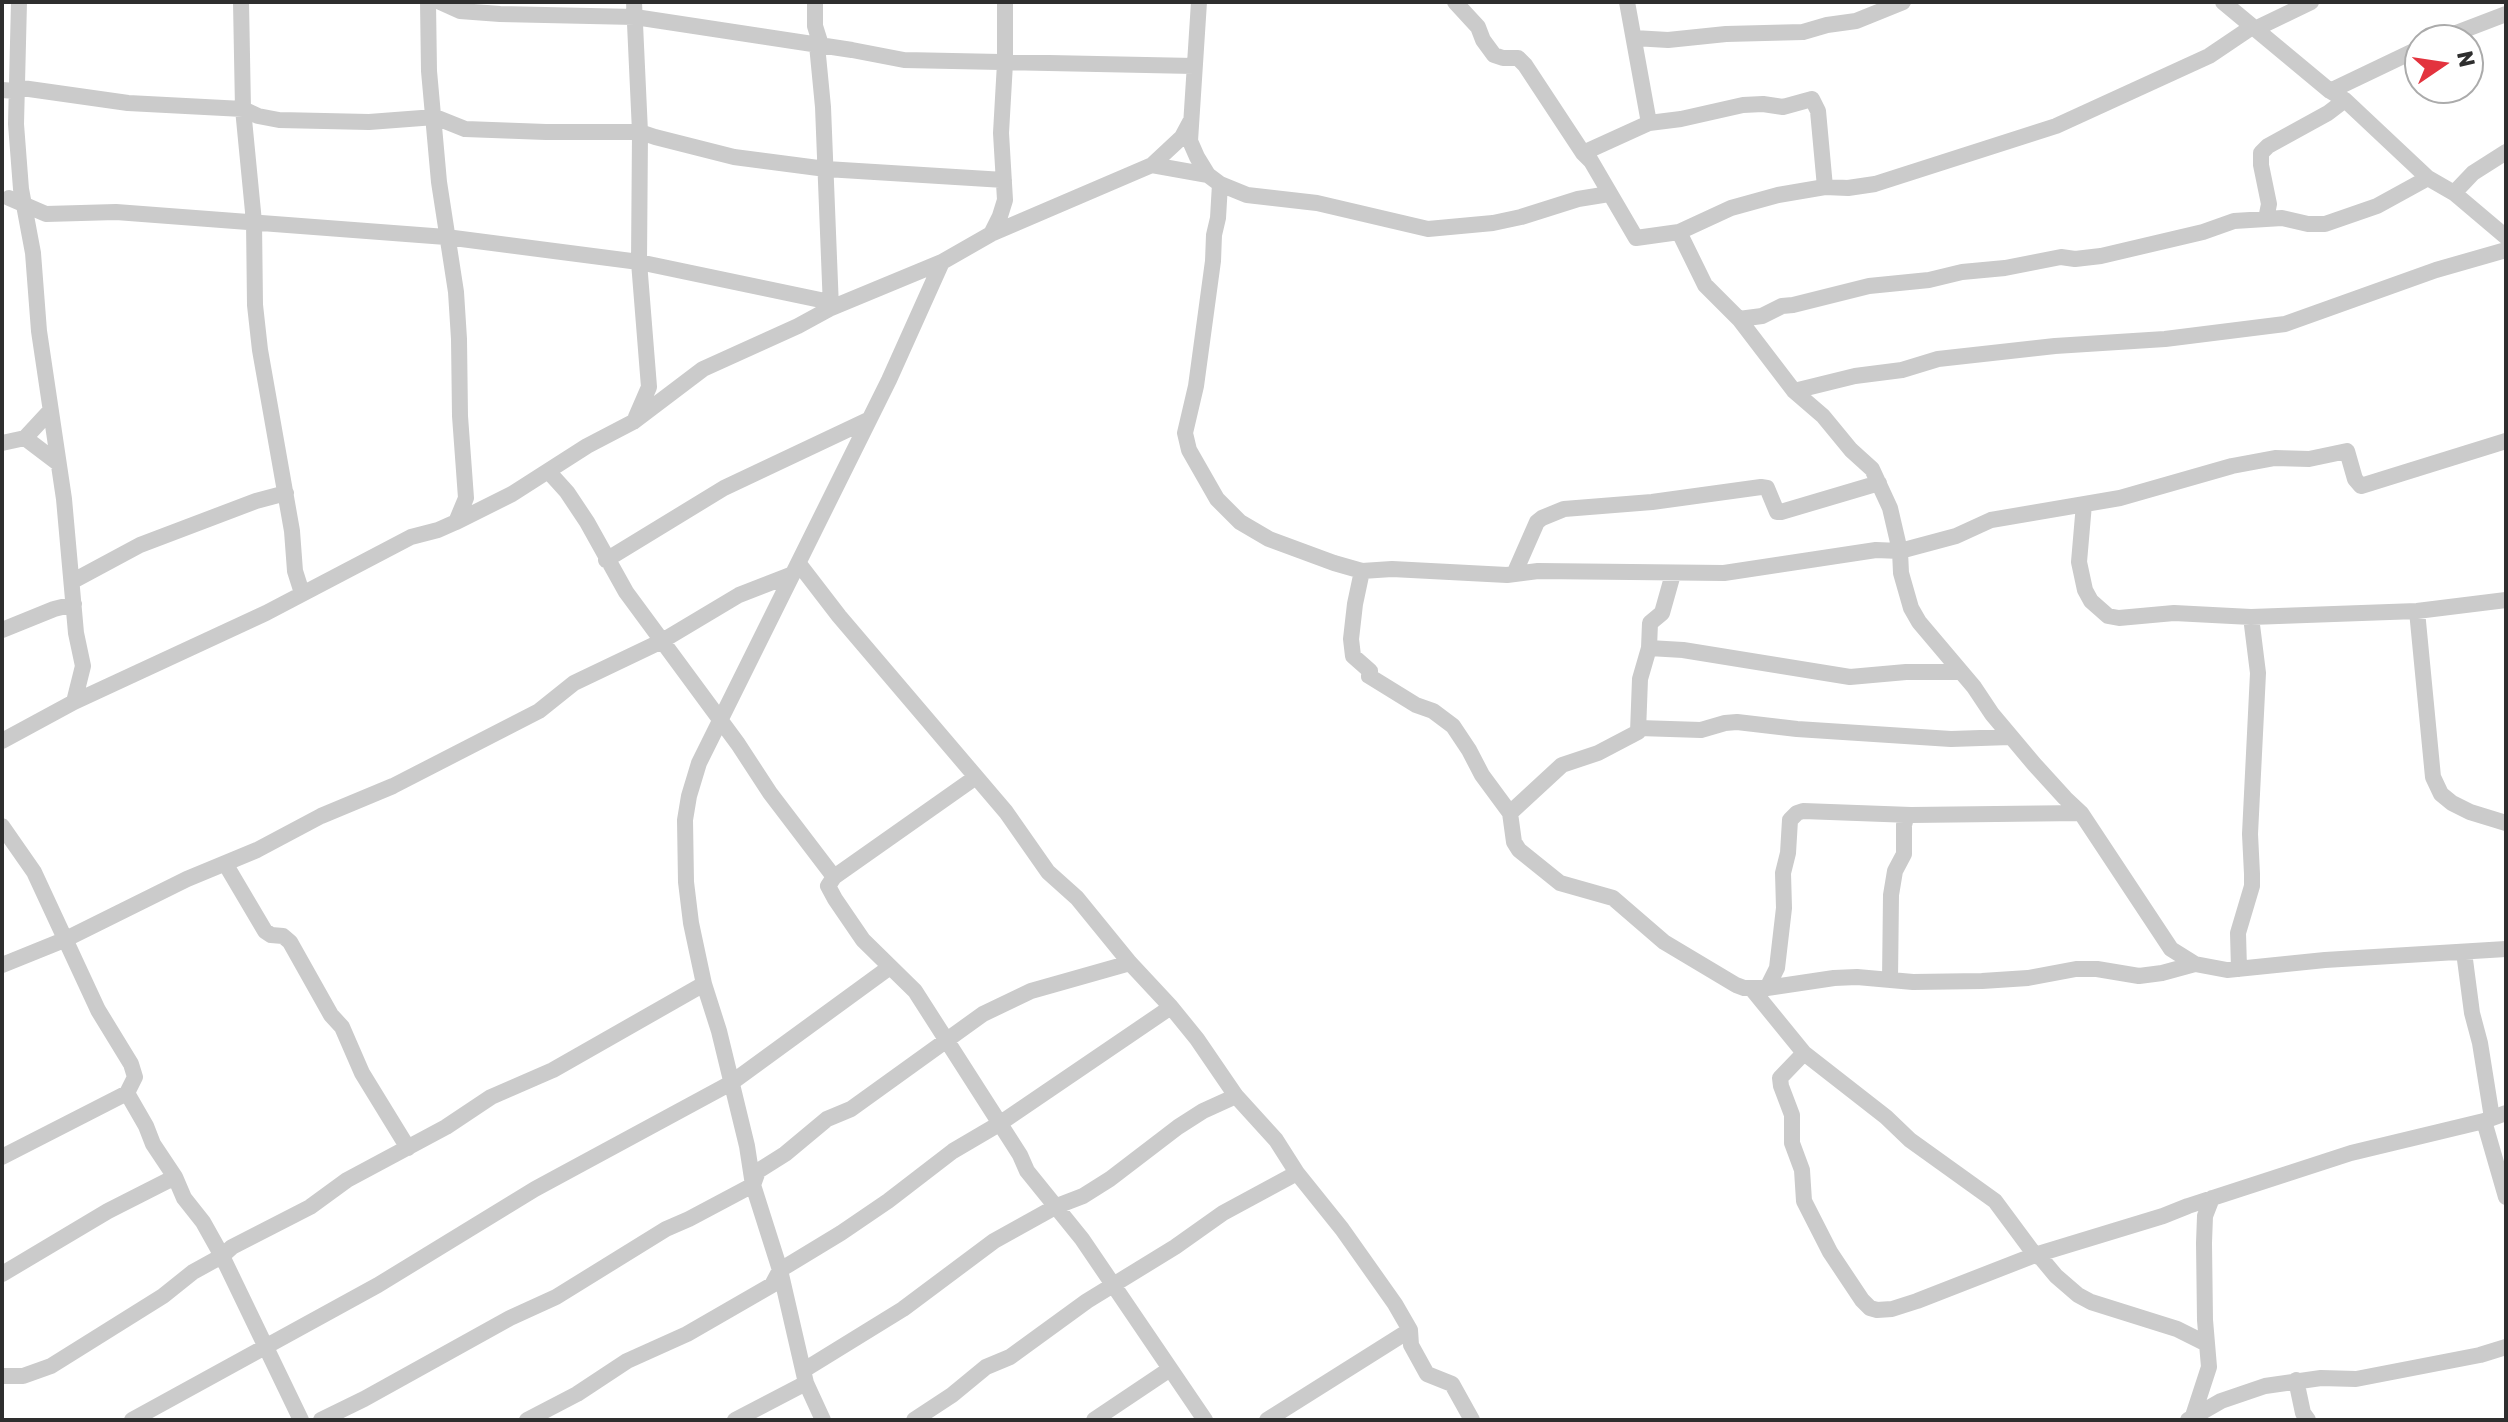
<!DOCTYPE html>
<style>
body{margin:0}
#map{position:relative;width:2508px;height:1422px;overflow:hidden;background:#fff;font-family:Rubik,sans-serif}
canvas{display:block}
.frame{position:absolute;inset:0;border:4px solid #2e2e2e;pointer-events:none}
.north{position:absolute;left:2404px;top:24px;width:80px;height:80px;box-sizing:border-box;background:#fff;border:2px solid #ababab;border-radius:50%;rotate:77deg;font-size:22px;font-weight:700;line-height:32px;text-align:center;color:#2e2e2e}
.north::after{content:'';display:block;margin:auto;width:28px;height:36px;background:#e3333e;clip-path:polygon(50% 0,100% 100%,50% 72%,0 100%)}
</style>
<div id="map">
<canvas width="2508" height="1422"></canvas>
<div class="frame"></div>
<div class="north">N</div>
</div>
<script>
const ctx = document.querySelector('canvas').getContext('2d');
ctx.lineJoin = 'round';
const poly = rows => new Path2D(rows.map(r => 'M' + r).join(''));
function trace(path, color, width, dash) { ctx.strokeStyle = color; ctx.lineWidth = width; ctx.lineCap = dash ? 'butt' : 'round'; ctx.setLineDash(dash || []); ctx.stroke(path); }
const minor = poly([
 [19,2,16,124,21,189,33,253,39,331,64,499,76,633,83,666,74,702],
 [241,2,243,109,254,222,255,305,260,350,292,531,295,571,302,593],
 [428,2,429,71,439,182,456,292,459,339,460,416,466,498,456,522],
 [440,2,460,11,500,14,635,17,852,50,904,60,1194,66],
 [634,2,640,132,639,262,649,387,636,417],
 [815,2,815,26,821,45],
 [1199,2,1190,141,1197,157,1208,175,1220,184,1247,195,1317,203,1428,229,1493,223,1521,217,1578,199,1609,194],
 [1455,2,1478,27,1483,40,1494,55,1503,58,1518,58,1525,65,1583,153,1591,161,1636,238,1679,232,1731,208,1778,195,1825,187,1848,188,1875,184,2056,126,2209,56,2252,27],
 [1627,2,1649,123],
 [2223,2,2330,91,2345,100,2428,178,2454,193,2506,237],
 [2255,29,2311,2],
 [1634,38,1668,40,1726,34,1803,32,1827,25,1856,21,1903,2],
 [2438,40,2506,14],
 [817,45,823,107,831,308],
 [2,90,16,91,22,88,128,103,243,109,258,116,279,120,369,122,435,117,465,129,546,132,640,132,655,137,734,157,826,169,1004,180],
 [2330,91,2420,48],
 [1583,153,1649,123,1681,119,1743,105,1763,104,1783,107,1812,99,1818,111,1825,187],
 [1152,165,1208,175],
 [1220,184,1218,218,1214,235,1213,261,1196,386,1185,433,1189,450,1217,499,1240,522,1269,539,1334,563,1362,571,1392,569,1507,575,1538,571,1724,573,1876,550,1900,551,1956,536,1991,520,2120,498,2232,466,2275,458,2309,459,2347,451,2355,479,2361,486,2506,441],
 [2454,193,2473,173,2506,152],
 [9,198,46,214,116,212,446,237,639,262,830,302],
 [2266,219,2269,204,2261,165,2261,153,2268,146,2328,113,2345,100],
 [1679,232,1705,285,1739,319,1794,391,1823,416,1851,450,1872,469,1890,508,1900,551,1901,573,1911,608,1919,622,1974,687,1992,714,2034,764,2065,798,2081,813,2171,949,2195,964,2227,970,2325,960,2506,949],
 [991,234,1000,216,1005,200,1001,133,1005,63,1005,2],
 [1739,319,1762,316,1782,306,1793,305,1869,286,1929,280,1962,272,2005,268,2061,257,2075,259,2101,256,2203,232,2234,221,2282,218,2308,224,2325,224,2377,206,2428,178],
 [1794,391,1855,376,1902,370,1938,359,2055,346,2165,339,2285,324,2436,270,2506,250],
 [25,438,58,463],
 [2,443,25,438,50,411],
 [548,471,567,492,587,522,626,592,738,744,770,793,834,877,828,886,835,899,863,940,915,991,1020,1155,1027,1171,1082,1239,1205,1420],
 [2084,504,2079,562,2085,590,2091,601,2108,616,2119,618,2174,613,2251,617,2417,611,2506,600],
 [606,560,724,488,868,420],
 [799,564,839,616,1006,812,1048,872,1077,898,1130,963,1171,1007,1197,1039,1236,1096,1276,1140,1297,1173,1342,1229,1395,1304,1410,1330,1411,1345,1427,1374,1452,1384,1472,1420],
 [1362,571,1355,604,1351,639,1353,656,1370,671,1369,676,1416,705,1433,711,1453,726,1469,750,1482,775,1510,813,1514,842,1519,850,1560,883,1613,898,1664,942,1736,985,1744,988,1767,988,1834,978,1857,977,1913,982,1982,981,2028,978,2076,969,2097,969,2139,976,2162,973,2195,964],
 [1515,572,1537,522,1542,518,1564,509,1652,502,1761,487,1767,488,1777,512,1781,512,1879,483],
 [73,581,140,545,256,501,286,493],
 [2417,611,2433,777,2441,794,2452,803,2470,812,2506,823],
 [2,630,54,609,74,604],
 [1649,648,1683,650,1850,677,1906,672,1961,672],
 [1639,728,1701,730,1725,723,1737,722,1797,729,1951,739,2010,737],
 [2,741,74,702,266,613,411,537,438,530,456,522,512,494,587,446,633,422,703,369,798,326,831,308,942,262,991,234,1152,165,1182,137,1190,122],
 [1510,813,1562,765,1598,753,1638,732,1640,679,1649,648,1650,623,1662,613,1673,574],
 [2,826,34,872,98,1010,131,1064,135,1077,127,1093,146,1126,153,1144,175,1177,184,1198,203,1222,222,1256,301,1420],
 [226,865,265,931,271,935,283,936,290,942,331,1015,342,1027,362,1073,408,1148],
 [834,877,976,777],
 [2464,952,2472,1013,2480,1043,2492,1118],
 [2,965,64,940,187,879,257,850,321,816,393,786,539,711,574,683,662,641,739,595,793,574],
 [2239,969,2238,933,2252,886,2252,874,2250,834,2258,673,2251,617],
 [1890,980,1891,895,1895,871,1904,854,1904,825,1906,818,1911,815],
 [1751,988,1804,1053,1886,1117,1910,1140,1995,1201,2035,1255,2041,1258,2056,1276,2078,1295,2091,1302,2177,1329,2207,1344],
 [1767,988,1777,968,1784,908,1783,873,1788,853,1790,820,1797,813,1803,811,1911,815,2081,813],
 [1804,1053,1780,1078,1781,1086,1792,1115,1792,1143,1802,1170,1804,1201,1830,1252,1862,1300,1870,1308,1877,1310,1892,1309,1917,1301,2035,1255,2163,1216,2188,1206,2351,1153,2484,1121,2506,1113],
 [2484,1121,2506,1197],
 [2,1157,127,1093],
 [2,1274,108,1211,175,1177],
 [804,1370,903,1309,994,1241,1057,1206,1083,1196,1110,1179,1178,1127,1203,1111,1236,1096],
 [2,1376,23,1376,51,1366,163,1296,193,1272,222,1256,232,1247,310,1207,347,1180,446,1127,491,1097,553,1070,704,984],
 [2296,1380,2303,1413,2308,1420],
 [2192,1419,2209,1367,2205,1320,2204,1243,2205,1216,2212,1198],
 [132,1420,378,1285,535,1189,731,1083,890,967],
 [321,1420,364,1399,510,1318,556,1297,666,1229,689,1219,753,1185,758,1171,785,1154,827,1119,851,1109,983,1014,1031,991,1130,963],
 [527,1420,577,1394,627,1361,687,1334,772,1285,780,1270,841,1233,888,1201,953,1151,999,1124,1171,1007],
 [735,1420,806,1383],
 [823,1420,806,1383,780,1270,753,1185,747,1146,719,1031,704,984,691,923,686,882,685,820,689,796,699,763,889,380,942,262],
 [914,1420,952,1395,986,1367,1010,1357,1087,1301,1175,1247,1223,1213,1297,1173],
 [1094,1420,1170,1369],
 [1267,1420,1410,1330],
 [2188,1420,2221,1401,2265,1386,2321,1378,2356,1379,2480,1355,2506,1347]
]);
trace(minor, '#cbcbcb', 16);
</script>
